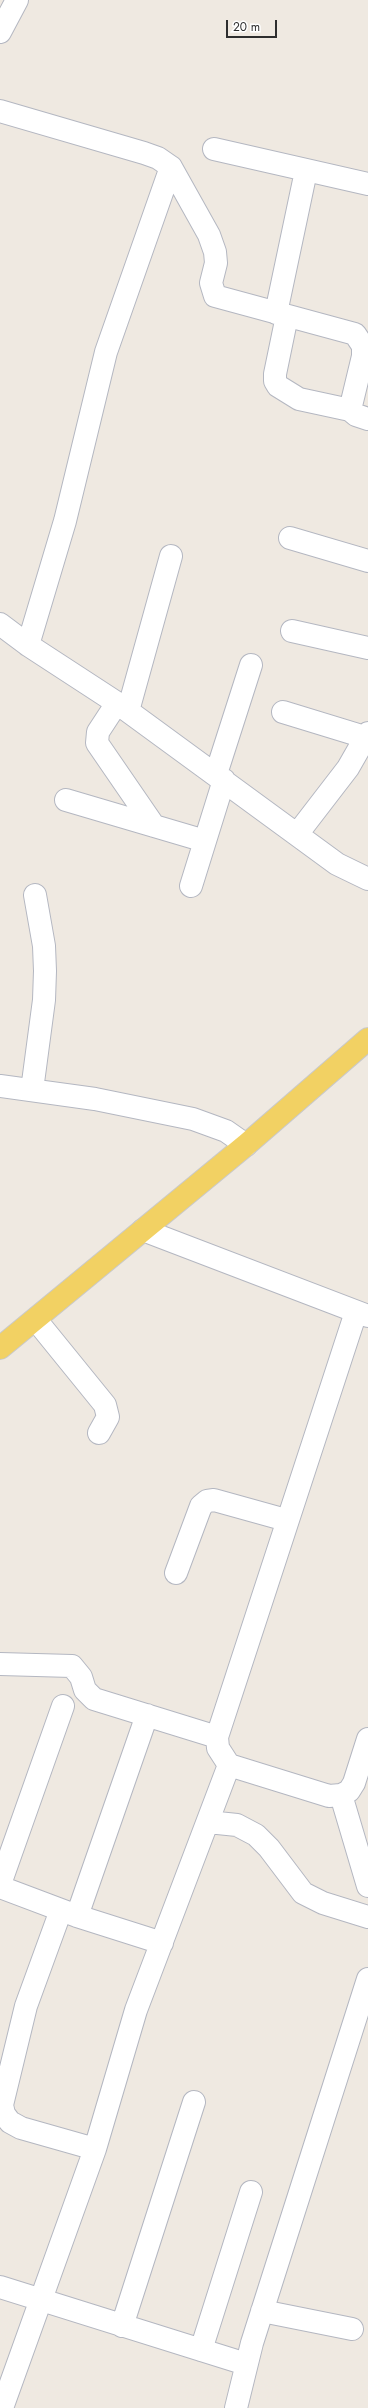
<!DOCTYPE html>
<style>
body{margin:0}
#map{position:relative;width:368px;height:2408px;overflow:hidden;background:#efe9e1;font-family:Jost,sans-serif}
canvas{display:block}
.scale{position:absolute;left:226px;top:20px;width:51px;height:18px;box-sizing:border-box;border:2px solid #2e2e2e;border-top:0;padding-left:5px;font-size:12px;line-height:14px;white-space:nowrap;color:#2e2e2e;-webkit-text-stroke:3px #fff;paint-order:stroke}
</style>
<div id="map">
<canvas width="368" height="2408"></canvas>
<div class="scale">20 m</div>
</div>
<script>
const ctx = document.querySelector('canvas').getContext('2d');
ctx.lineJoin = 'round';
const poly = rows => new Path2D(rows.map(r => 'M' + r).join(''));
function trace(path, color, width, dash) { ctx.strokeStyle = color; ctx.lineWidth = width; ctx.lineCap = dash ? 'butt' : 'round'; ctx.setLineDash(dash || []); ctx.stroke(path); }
const minor = poly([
 [0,32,17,0],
 [0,111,144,153,158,158,171,167,209,235,215,252,216,263,211,283,215,296,355,334,363,346,363,356,350,410,356,415,368,419],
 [214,149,368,184],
 [276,313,306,171],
 [287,316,275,374,275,381,278,386,299,399,350,410],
 [290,538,368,561],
 [0,624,28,645,117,703,337,864,368,879],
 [292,631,368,648],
 [28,645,65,521,106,352,171,167],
 [117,703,98,732,97,743,154,826],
 [128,711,171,556],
 [283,712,368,738],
 [216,774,251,665],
 [66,800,205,841],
 [298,833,348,768,368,733],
 [191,886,224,780],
 [0,1086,95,1099,193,1119,226,1131,246,1145],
 [32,1090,44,1000,45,971,44,946,35,895],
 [143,1230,368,1316],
 [356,1312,217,1737,218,1748,229,1765,329,1796,341,1795,349,1791,354,1783,368,1739],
 [36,1320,105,1405,108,1417,99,1433],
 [176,1573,201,1506,207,1501,214,1500,286,1520],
 [0,1664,72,1666,81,1677,85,1690,94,1699,217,1737],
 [341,1795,368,1886],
 [208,1822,237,1825,256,1835,269,1848,303,1893,323,1903,368,1917],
 [0,1884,63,1706],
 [0,1887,77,1916,162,1943],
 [61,1910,26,2006,2,2105,4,2114,10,2122,21,2128,95,2149],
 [77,1916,147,1715],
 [0,2287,246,2364],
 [262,2311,352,2329],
 [122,2326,194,2102],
 [201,2350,251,2192],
 [2,2408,95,2149,136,2010,229,1765],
 [236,2408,252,2343,368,1979]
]);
const major = poly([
 [0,1348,246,1145,368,1039]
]);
trace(minor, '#b4b7c1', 24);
trace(major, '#c9c9c9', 24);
trace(minor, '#fff', 22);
trace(major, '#f2d163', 22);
</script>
